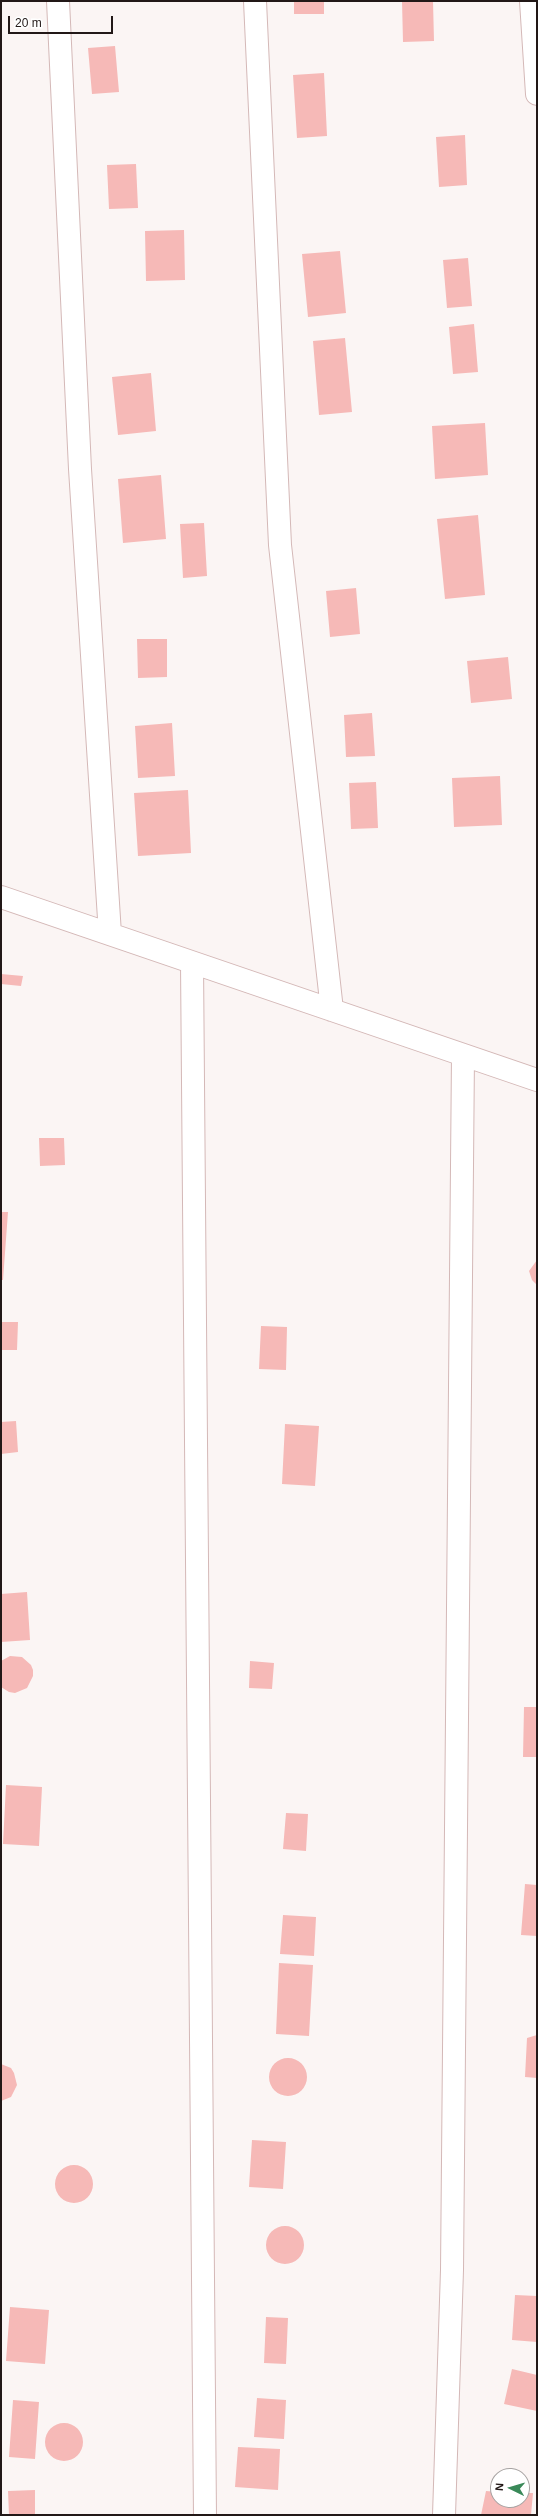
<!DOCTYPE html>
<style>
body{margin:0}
#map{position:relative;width:538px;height:2516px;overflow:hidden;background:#fbf5f4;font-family:Arial,sans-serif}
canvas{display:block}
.frame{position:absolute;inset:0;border:2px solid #221817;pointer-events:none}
.north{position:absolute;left:490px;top:2468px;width:40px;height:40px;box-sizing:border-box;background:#fff;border:1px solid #a7a3a2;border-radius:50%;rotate:275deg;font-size:11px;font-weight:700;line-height:16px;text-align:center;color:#221817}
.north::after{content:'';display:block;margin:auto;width:14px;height:18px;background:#3a8959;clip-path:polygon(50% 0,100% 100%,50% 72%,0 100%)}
.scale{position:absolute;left:8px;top:16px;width:105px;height:18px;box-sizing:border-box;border:2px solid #221817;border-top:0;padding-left:5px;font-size:12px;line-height:14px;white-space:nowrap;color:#221817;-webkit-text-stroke:3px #fff;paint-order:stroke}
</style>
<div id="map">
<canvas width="538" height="2516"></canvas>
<div class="frame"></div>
<div class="north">N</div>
<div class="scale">20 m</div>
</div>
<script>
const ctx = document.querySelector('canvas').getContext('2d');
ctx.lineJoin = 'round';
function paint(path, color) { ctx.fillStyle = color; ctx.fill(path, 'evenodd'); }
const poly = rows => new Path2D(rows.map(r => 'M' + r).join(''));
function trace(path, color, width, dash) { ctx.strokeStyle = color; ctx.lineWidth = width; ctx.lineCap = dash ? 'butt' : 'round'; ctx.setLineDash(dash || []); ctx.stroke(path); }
const building = poly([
 [294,1,324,1,324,14,294,14],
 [402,1,433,1,434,41,403,42],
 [115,46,119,92,92,94,88,48],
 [324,73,327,136,297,138,293,75],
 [465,135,467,185,439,187,436,137],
 [136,164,138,208,109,209,107,165],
 [184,230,185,280,146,281,145,231],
 [340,251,346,313,308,317,302,254],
 [468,258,472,306,447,308,443,260],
 [474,324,478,372,453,374,449,327],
 [345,338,352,412,319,415,313,341],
 [151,373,156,431,118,435,112,377],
 [485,423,488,475,435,479,432,426],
 [161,475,166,539,123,543,118,479],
 [478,515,485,595,445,599,437,519],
 [204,523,207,576,183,578,180,524],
 [356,588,360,634,330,637,326,591],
 [137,639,167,639,167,677,138,678],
 [508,657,512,699,471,703,467,661],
 [372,713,375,756,346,757,344,715],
 [172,723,175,776,138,778,135,726],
 [500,776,502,825,454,827,452,778],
 [376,782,378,828,351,829,349,783],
 [188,790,191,853,138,856,134,793],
 [1,974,23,976,21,986,1,984],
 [39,1138,64,1138,65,1165,40,1166],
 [1,1212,8,1212,3,1280,1,1280],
 [537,1260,537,1285,532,1280,529,1271],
 [2,1322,18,1322,17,1350,1,1350],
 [261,1326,287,1327,286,1370,259,1369],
 [16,1421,18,1452,1,1454,1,1422],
 [285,1424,319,1426,315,1486,282,1484],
 [27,1592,30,1640,1,1642,1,1594],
 [10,1656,22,1657,31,1665,33,1670,33,1676,27,1688,15,1693,9,1692,1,1687,1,1661],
 [250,1661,274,1663,272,1689,249,1688],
 [524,1707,537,1707,537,1757,523,1757],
 [6,1785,42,1787,39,1846,3,1844],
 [286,1813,308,1814,306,1851,283,1849],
 [525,1884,537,1885,537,1936,521,1935],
 [283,1915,316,1917,314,1956,280,1954],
 [279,1963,313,1965,309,2036,276,2034],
 [537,2035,537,2078,525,2077,527,2038],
 '269 2077a19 19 0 1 1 38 0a19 19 0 1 1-38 0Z',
 [1,2064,11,2068,14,2073,17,2085,11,2097,1,2101],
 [252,2140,286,2142,283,2189,249,2187],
 '55 2184a19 19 0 1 1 38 0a19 19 0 1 1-38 0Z',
 '266 2245a19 19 0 1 1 38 0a19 19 0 1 1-38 0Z',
 [515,2295,537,2296,537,2342,512,2340],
 [10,2307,49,2310,45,2364,6,2361],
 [266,2317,288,2318,286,2364,264,2363],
 [512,2369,537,2375,537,2411,504,2404],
 [257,2398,286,2400,284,2439,254,2437],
 [13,2400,39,2402,35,2459,9,2457],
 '45 2442a19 19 0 1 1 38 0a19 19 0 1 1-38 0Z',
 [238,2447,280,2449,278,2490,235,2487],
 [35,2490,35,2515,9,2515,8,2491],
 [486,2491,498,2492,498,2500,522,2500,522,2493,533,2493,531,2515,481,2515]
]);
const street = poly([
 [58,1,80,469,110,934],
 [255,1,280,545,332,1010],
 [531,1,537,94],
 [1,897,537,1080],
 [192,963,205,2515],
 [444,2515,452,2270,463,1055]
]);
paint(building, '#f6b9b7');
trace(street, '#d4b8b7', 24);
trace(street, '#fff', 22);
</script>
